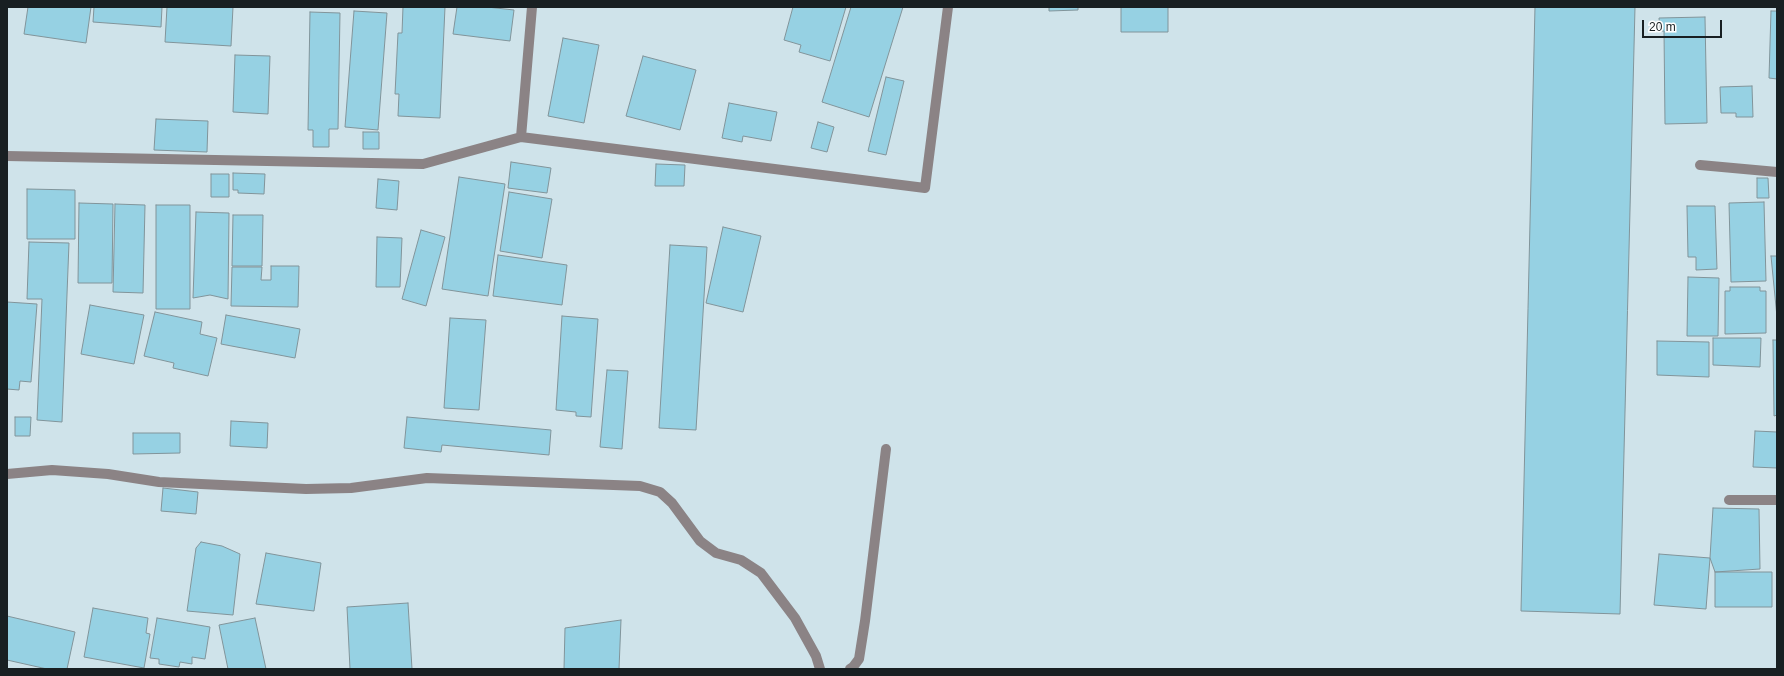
<!DOCTYPE html>
<style>
body{margin:0}
#map{position:relative;width:1784px;height:676px;overflow:hidden;background:#cfe3ea;font-family:Arial,sans-serif}
canvas{display:block}
.frame{position:absolute;inset:0;border:8px solid #181f22;pointer-events:none}
.scale{position:absolute;left:1642px;top:20px;width:80px;height:18px;box-sizing:border-box;border:2px solid #181f22;border-top:0;padding-left:5px;font-size:12px;line-height:14px;white-space:nowrap;color:#181f22;-webkit-text-stroke:3px #fff;paint-order:stroke}
</style>
<div id="map">
<canvas width="1784" height="676"></canvas>
<div class="frame"></div>
<div class="scale">20 m</div>
</div>
<script>
const ctx = document.querySelector('canvas').getContext('2d');
ctx.lineJoin = 'round';
function paint(path, color) { ctx.fillStyle = color; ctx.fill(path, 'evenodd'); }
const poly = rows => new Path2D(rows.map(r => 'M' + r).join(''));
function trace(path, color, width, dash) { ctx.strokeStyle = color; ctx.lineWidth = width; ctx.lineCap = dash ? 'butt' : 'round'; ctx.setLineDash(dash || []); ctx.stroke(path); }
const building = poly([
 [28,7,91,7,86,43,24,34,28,7],
 [94,7,162,7,161,27,93,22,94,7],
 [167,7,233,7,231,46,165,42,167,7],
 [403,7,445,7,440,118,398,116,399,94,395,94,398,33,402,33,403,7],
 [457,7,487,7,514,10,510,41,453,34,457,7],
 [793,7,846,7,830,61,799,52,801,45,784,40,793,7],
 [851,7,903,7,869,117,822,102,851,7],
 [1049,7,1078,7,1078,10,1049,11,1049,7],
 [1121,7,1168,7,1168,32,1121,32,1121,7],
 [1535,7,1635,7,1620,614,1521,611,1535,7],
 [354,11,387,13,378,130,345,127,354,11],
 [1771,11,1777,11,1777,79,1769,78,1771,11],
 [310,12,340,13,338,129,329,129,329,147,313,147,313,130,308,130,310,12],
 [1705,17,1707,123,1665,124,1664,31,1660,31,1659,18,1705,17],
 [563,38,599,45,584,123,548,116,563,38],
 [235,55,270,56,268,114,233,112,235,55],
 [643,56,696,70,680,130,626,116,643,56],
 [886,77,904,81,886,155,868,151,886,77],
 [1752,86,1753,117,1736,117,1736,113,1721,113,1720,87,1752,86],
 [729,103,777,112,771,141,743,136,742,142,722,138,729,103],
 [156,119,208,121,207,152,154,150,156,119],
 [818,122,834,127,827,152,811,148,818,122],
 [363,132,379,132,379,149,363,149,363,132],
 [511,162,551,168,547,193,508,188,511,162],
 [656,164,685,165,684,186,655,186,656,164],
 [233,173,265,174,264,194,238,193,238,190,233,190,233,173],
 [211,174,229,174,229,197,211,197,211,174],
 [459,177,505,184,488,296,442,289,459,177],
 [1757,178,1768,178,1769,198,1757,198,1757,178],
 [378,179,399,181,397,210,376,208,378,179],
 [27,189,75,190,75,239,27,239,27,189],
 [509,192,552,199,542,258,500,251,509,192],
 [1764,202,1766,281,1731,282,1729,203,1764,202],
 [79,203,113,204,112,283,78,283,79,203],
 [115,204,145,205,143,293,113,292,115,204],
 [156,205,190,205,190,309,156,309,156,205],
 [1687,206,1715,206,1717,269,1696,270,1696,257,1688,257,1687,206],
 [196,212,229,213,228,299,210,295,193,298,196,212],
 [233,215,263,215,262,266,232,266,233,215],
 [723,227,761,236,743,312,706,303,723,227],
 [421,230,445,237,426,306,402,299,421,230],
 [377,237,402,238,400,287,376,287,377,237],
 [29,242,69,243,62,422,37,420,42,299,27,299,29,242],
 [670,245,707,247,696,430,659,428,670,245],
 [498,255,567,265,562,305,493,296,498,255],
 [1771,256,1777,256,1777,317,1771,256],
 [271,266,299,266,298,307,231,306,232,267,262,267,261,280,271,280,271,266],
 [1688,277,1719,278,1718,336,1687,336,1688,277],
 [1730,287,1760,287,1760,291,1766,291,1766,333,1725,334,1725,291,1730,291,1730,287],
 [7,302,37,304,31,382,20,381,19,390,7,389,7,302],
 [90,305,144,315,134,364,81,354,90,305],
 [155,312,202,322,200,334,217,338,208,376,173,368,174,363,144,356,155,312],
 [226,315,300,329,295,358,221,344,226,315],
 [562,316,598,319,591,417,576,416,576,412,556,410,562,316],
 [450,318,486,320,479,410,444,408,450,318],
 [1713,338,1761,338,1760,367,1713,365,1713,338],
 [1773,340,1777,340,1777,415,1774,416,1773,340],
 [1657,341,1709,342,1709,377,1657,375,1657,341],
 [607,370,628,371,622,449,600,447,607,370],
 [15,417,31,417,30,436,15,436,15,417],
 [407,417,551,430,549,455,442,445,441,452,404,448,407,417],
 [231,421,268,423,267,448,230,446,231,421],
 [1755,431,1777,432,1777,468,1753,467,1755,431],
 [133,433,180,433,180,453,133,454,133,433],
 [163,488,198,492,196,514,161,511,163,488],
 [1713,508,1759,509,1760,569,1715,572,1710,558,1713,508],
 [201,542,222,546,240,554,233,615,187,611,196,548,201,542],
 [266,553,321,563,314,611,256,604,266,553],
 [1659,554,1710,558,1706,609,1654,605,1659,554],
 [1715,572,1772,572,1772,607,1715,607,1715,572],
 [408,603,412,669,350,669,347,607,408,603],
 [93,608,148,618,146,633,150,634,144,668,84,657,93,608],
 [7,616,75,632,67,669,47,669,7,660,7,616],
 [157,618,210,627,205,659,192,657,192,664,180,662,179,667,159,664,159,659,150,658,157,618],
 [255,618,266,669,228,669,219,625,255,618],
 [621,620,619,669,564,669,565,628,621,620]
]);
const minor = poly([
 [521,137,532,7],
 [7,156,423,164,521,137,925,188,948,7],
 [1700,165,1777,172],
 [7,474,52,470,108,474,159,482,306,489,351,488,427,478,640,486,660,492,672,503,700,541,716,553,741,560,761,573,795,618,816,656,820,669],
 [1729,500,1777,500],
 [850,669,853,667,859,659,865,621,886,449]
]);
paint(building, '#96d1e3');
trace(building, '#81949a', 1);
trace(minor, '#8b8385', 10);
</script>
